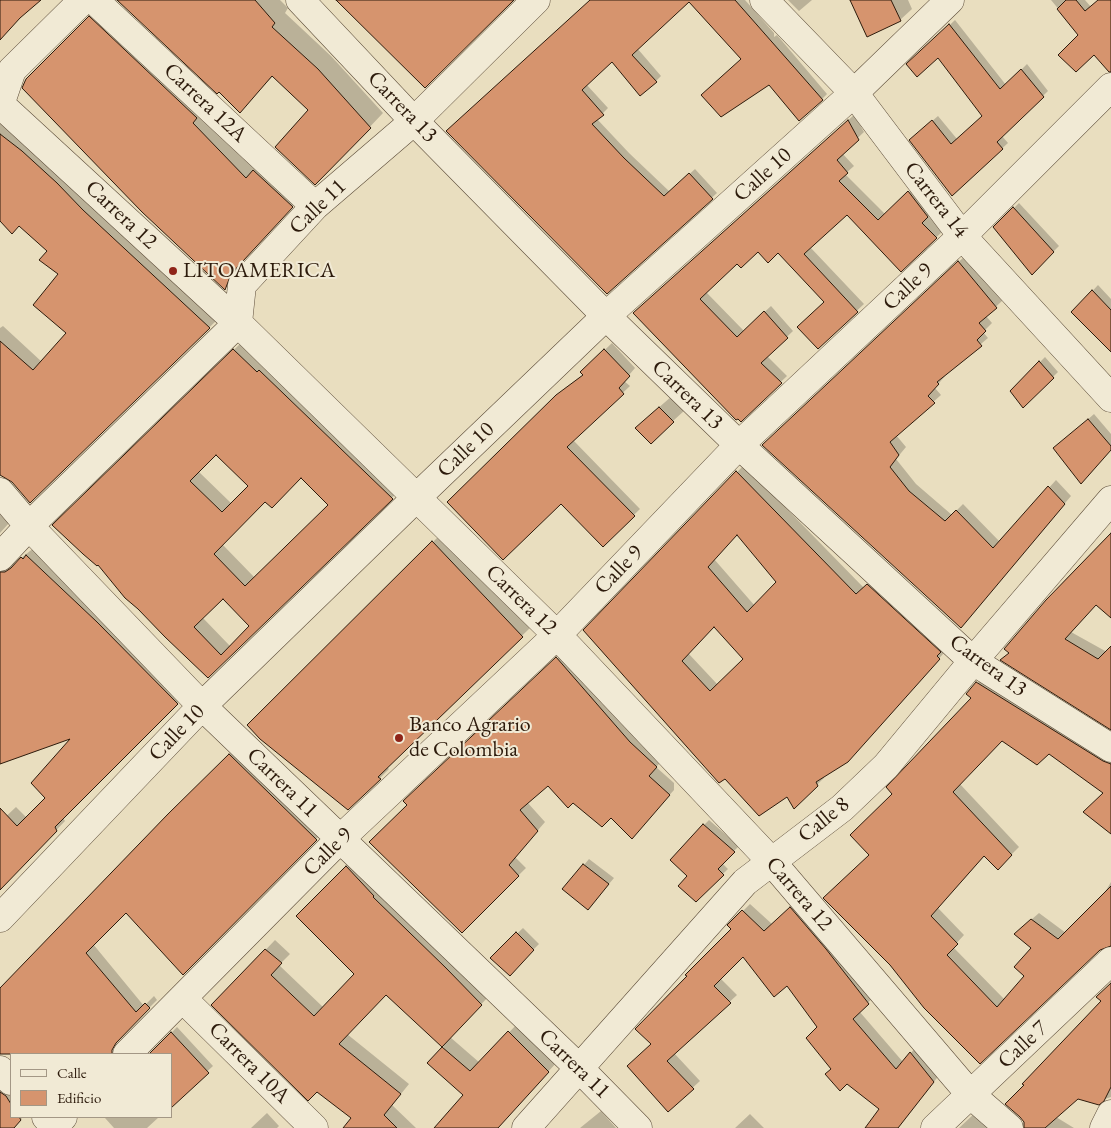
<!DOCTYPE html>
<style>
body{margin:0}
#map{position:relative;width:1111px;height:1128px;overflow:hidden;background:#e9debf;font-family:"EB Garamond",serif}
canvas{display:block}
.legend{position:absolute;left:10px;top:1053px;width:162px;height:65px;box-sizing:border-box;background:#f1ead5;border:1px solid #a39785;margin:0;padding:6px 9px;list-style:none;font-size:15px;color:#2d1b0c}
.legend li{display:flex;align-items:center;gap:10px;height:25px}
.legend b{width:25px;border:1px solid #a39785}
</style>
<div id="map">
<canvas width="1111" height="1128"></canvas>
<ul class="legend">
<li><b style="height:6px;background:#f1ead5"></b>Calle</li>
<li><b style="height:14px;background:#d6946e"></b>Edificio</li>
</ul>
</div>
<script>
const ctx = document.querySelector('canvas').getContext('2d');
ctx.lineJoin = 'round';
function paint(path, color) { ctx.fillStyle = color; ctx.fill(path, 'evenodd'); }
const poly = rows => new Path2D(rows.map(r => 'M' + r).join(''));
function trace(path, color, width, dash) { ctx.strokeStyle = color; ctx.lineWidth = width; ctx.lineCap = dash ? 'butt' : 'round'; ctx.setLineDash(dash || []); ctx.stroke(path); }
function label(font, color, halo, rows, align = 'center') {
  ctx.font = font + ' "EB Garamond",serif'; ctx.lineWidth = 4; ctx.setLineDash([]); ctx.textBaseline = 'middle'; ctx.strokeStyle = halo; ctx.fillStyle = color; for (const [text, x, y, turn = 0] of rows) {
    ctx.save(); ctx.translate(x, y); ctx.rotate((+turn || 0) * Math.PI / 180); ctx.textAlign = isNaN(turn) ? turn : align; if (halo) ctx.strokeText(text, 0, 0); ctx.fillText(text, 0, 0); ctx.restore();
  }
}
const shadow = poly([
 [119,0,280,0,288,8,285,13,331,56,383,113,329,170,310,110,273,76,240,111],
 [592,0,745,0,774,33,774,37,777,35,827,94,822,99,769,83,742,59,689,0,637,48,661,76,656,81,613,60,586,84,608,108,597,119,629,153,670,192,695,169,717,193,607,293,448,131],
 [788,0,812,0,799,11],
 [855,0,908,0,912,9,900,20],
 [1051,0,1085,0,1091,7,1099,0,1111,0,1111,52,1080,35],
 [100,6,303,195,242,262,236,277,225,288,27,79],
 [955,20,1006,85,1027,64,1048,91,1002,136,1008,143,952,194,916,135,938,116,957,139,984,115,938,56,914,59],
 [854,115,864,132,842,153,854,166,845,174,885,214,916,186,934,210,928,216,943,231,901,270,847,213,810,247,864,304,818,347,826,302,778,251,758,250,737,262,706,292,744,331,771,306,793,331,767,356,787,376,741,420,641,306],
 [0,116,218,319,30,501,13,481,0,473,0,328,3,326,42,362,68,333,60,274,49,251,20,225,0,219],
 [1019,203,1059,246,1032,273,994,228],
 [966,255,1003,300,986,316,992,323,983,332,988,338,944,375,945,376,935,388,941,395,896,435,906,447,896,459,916,484,952,515,963,504,1000,542,1056,480,1071,496,967,620,771,438],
 [1098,285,1111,299,1111,351,1073,312],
 [243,341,401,489,208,676,99,563,54,525],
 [216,453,250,486,232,504,198,471],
 [301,477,330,505,255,578,222,544,265,500],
 [223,597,251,626,230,646,202,617],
 [612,343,635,368,624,381,630,386,573,440,640,509,603,545,561,502,449,502,564,389,584,374,582,372],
 [1045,357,1058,372,1023,406,1011,391],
 [672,396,685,410,673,421,649,416],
 [1094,414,1111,434,1111,449,1061,443],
 [744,465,864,588,875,578,943,649,943,654,855,754,823,776,824,778,794,807,787,795,585,630],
 [737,534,778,582,755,606,714,559],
 [714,626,744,659,718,685,688,653],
 [0,511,9,523,0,533],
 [442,533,531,627,387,767,389,769,380,778,249,725],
 [1111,534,1111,617,1096,604,1071,632,1107,652,1111,648,1111,728,1006,649,1064,581],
 [35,547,186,694,63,818,65,821,0,889,0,822,16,807,27,818,47,798,94,720,0,763,0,561,5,564,15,563],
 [565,651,664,759,656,767,674,783,674,790,639,829,573,802,548,784,527,802,545,822,515,857,526,868,462,931,408,805,412,794],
 [985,675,1111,754,1111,832,1104,793,1049,753,1002,739,959,783,1019,847,998,868,985,855,938,908,964,935,953,947,1005,1000,1026,976,1033,948,1023,927,1039,913,1066,933,1102,897,1111,882,1111,945,1100,949,980,1062,871,855,894,793,972,697,968,694],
 [237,747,324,831,183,973,126,911,93,944,144,1006,154,996,157,1000,123,1034,106,1054,17,1054,0,1034,0,990,169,815],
 [709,820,739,846,722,863,728,869,696,900,689,876,704,825],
 [356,858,490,995,450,1037,480,1063,518,1023,557,1062,497,1128,436,1128,465,1095,429,1063,444,1047,386,994,347,1034,409,1084,392,1105,416,1128,344,1128,352,1118,213,1005,275,940,290,954,279,965,324,1008,356,974,298,916],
 [589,859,614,878,593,903,584,865],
 [797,901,875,996,859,1011,903,1062,917,1046,940,1074,898,1128,866,1128,881,1109,832,1069,819,1027,787,984,743,955,720,978,737,995,674,1053,700,1081,668,1110,652,1044,733,929,729,925,750,904,772,924],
 [523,928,539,944,509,974,492,958],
 [1111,984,1111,1097,1102,1100,1077,1097,1056,1117,1074,1128,1025,1128,1025,1122,1012,1098,1102,1001],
 [177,1027,213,1066,171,1105,171,1054,151,1054],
 [0,1081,11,1090,11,1117,23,1117,12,1128,0,1128],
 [601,1111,616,1128,580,1128],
 [976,1112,988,1128,959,1128],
 [267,1113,279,1126,277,1128,251,1128],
 [750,1114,764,1128,735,1128],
 [106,1117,159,1117,147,1128,114,1128,105,1118]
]);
const building = poly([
 [0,0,41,0,20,18,0,40,0,0],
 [117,0,255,0,275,23,272,27,318,69,371,128,315,185,275,147,308,110,272,76,240,113,219,92,217,94,117,0],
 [336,0,514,0,425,88,336,0],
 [590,0,735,0,823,100,799,121,769,85,721,117,701,95,741,59,689,2,632,55,657,82,640,96,612,62,582,90,604,115,592,124,624,158,664,196,689,173,713,199,607,294,446,131,590,0],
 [850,0,891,0,901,21,867,37,850,0],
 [1066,0,1076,0,1085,11,1098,0,1111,0,1111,72,1109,72,1094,55,1076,72,1058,55,1078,35,1057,9,1066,0],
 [89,16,197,118,193,123,246,178,253,170,293,207,231,274,225,290,142,212,22,88,26,79,89,16],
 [949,24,1000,89,1021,69,1044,97,997,142,1003,149,952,196,909,140,932,120,951,144,982,116,938,58,917,77,906,64,949,24],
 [848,120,859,140,837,160,848,173,839,181,878,220,908,191,928,217,922,223,937,238,901,272,847,215,804,254,858,312,818,349,797,327,824,302,778,253,768,263,758,252,741,268,737,264,700,299,737,337,764,311,788,338,761,363,782,383,741,422,738,419,736,420,633,313,848,120],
 [0,134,22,151,57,183,83,210,210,328,30,503,12,482,0,475,0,341,33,370,66,333,33,305,58,274,39,260,47,251,19,226,12,234,0,221,0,134],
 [1013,207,1054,252,1032,275,993,227,1013,207],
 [958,261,997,308,979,323,986,331,977,340,982,346,937,382,939,384,928,396,935,403,890,442,899,455,890,467,909,491,945,521,956,510,993,548,1048,486,1065,504,961,628,762,445,958,261],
 [1092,290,1111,310,1111,352,1071,312,1092,290],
 [233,349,257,372,259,370,393,499,208,678,165,637,138,609,125,598,98,565,97,566,83,554,52,525,233,349],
 [216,455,248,486,222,512,190,481,216,455],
 [301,478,328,505,245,586,214,554,265,502,272,508,301,478],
 [223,599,249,626,221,655,194,627,223,599],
 [604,349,630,376,619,388,624,394,567,447,635,516,603,547,561,504,503,560,447,502,556,395,583,375,580,372,604,349],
 [1039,361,1054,378,1023,408,1010,391,1039,361],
 [659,407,674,422,651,444,635,428,659,407],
 [1088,419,1111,446,1111,450,1081,484,1053,448,1088,419],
 [736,471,856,594,867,584,941,652,937,656,940,659,848,762,816,782,818,786,794,809,787,797,759,816,725,779,719,783,583,630,736,471],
 [737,535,776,582,747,612,708,567,737,535],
 [714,627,743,659,710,691,682,661,714,627],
 [1111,533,1111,618,1096,605,1065,639,1098,659,1111,646,1111,730,1000,660,1009,653,1004,649,1046,600,1111,533],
 [432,541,523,637,378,777,381,779,348,810,260,739,247,725,432,541],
 [26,555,97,622,178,704,55,827,57,831,0,890,0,808,17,826,45,798,31,783,70,739,0,764,0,572,5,572,11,568,21,557,23,559,26,555],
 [556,657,630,742,657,767,649,776,670,795,632,839,611,818,602,827,573,803,568,808,548,786,520,810,538,831,509,865,519,876,462,933,369,842,407,805,403,801,556,657],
 [976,682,1103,761,1111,764,1111,834,1083,812,1103,793,1049,754,1037,765,1002,741,953,792,1012,855,998,870,984,856,931,916,958,944,947,955,997,1007,1024,976,1014,967,1031,948,1014,934,1031,919,1058,939,1111,886,1111,946,1100,950,980,1064,924,1008,890,965,823,898,869,855,850,835,892,794,886,787,971,698,966,694,976,682],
 [229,754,317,840,183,975,126,913,86,953,136,1012,145,1003,150,1008,116,1043,112,1050,112,1054,0,1054,0,988,168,814,229,754],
 [703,824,735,852,718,869,724,875,696,902,678,886,687,876,670,860,703,824],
 [583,864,609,884,588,910,562,889,583,864],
 [346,866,374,896,373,897,446,968,482,1005,442,1047,470,1071,508,1031,549,1072,498,1128,434,1128,463,1095,427,1063,442,1047,386,995,339,1044,401,1094,384,1115,397,1128,343,1128,351,1118,317,1092,308,1101,211,1005,265,949,282,963,271,975,314,1016,354,974,296,916,346,866],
 [790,907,826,949,869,1004,853,1019,896,1069,910,1052,934,1082,898,1128,865,1128,879,1109,847,1084,840,1091,825,1074,831,1069,806,1038,817,1027,787,986,774,997,743,957,714,986,731,1003,667,1061,694,1089,668,1112,627,1066,651,1044,635,1029,687,976,685,975,731,929,727,925,742,910,764,931,790,907],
 [516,932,534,950,510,976,490,958,516,932],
 [1111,983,1111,1087,1104,1101,1099,1105,1078,1099,1045,1128,1024,1128,1024,1122,1020,1117,1005,1104,1024,1085,1022,1084,1101,1001,1096,997,1111,983],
 [171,1032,209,1073,171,1108,171,1054,149,1054,171,1032],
 [0,1092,6,1096,11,1104,11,1117,19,1117,21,1120,14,1128,0,1128,0,1092]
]);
const minor = poly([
 [94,0,315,206],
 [300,0,414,121,606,316,739,445,973,661,1111,748],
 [764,0,854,93,962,236,1111,398],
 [0,104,238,323,557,635,771,861,970,1094,1009,1128],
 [0,105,12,70,83,0],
 [0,492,29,526,202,706,579,1068,638,1128],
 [0,557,29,526,238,323,242,285,315,206,414,121,536,0],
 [0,918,202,706,416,498,606,316,854,93,950,0],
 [183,999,314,1128],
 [127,1054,340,839,557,635,739,445,962,236,1111,87],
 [0,1070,11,1081],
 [46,1117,54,1125,63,1117],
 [526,1128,745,882,842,808,886,766,973,661,1111,500],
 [935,1128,1111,961],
 [1104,1128,1111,1114]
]);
const markers = [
 [173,271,5,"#8f2418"],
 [399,738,5,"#8f2418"]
];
const streetNames = [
 ["Carrera 12A",205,103,43],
 ["Carrera 13",402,107,46],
 ["Calle 10",763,175,-42],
 ["Carrera 14",936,200,52],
 ["Calle 11",318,207,-44],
 ["Carrera 12",121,215,43],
 ["Calle 9",908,287,-43],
 ["Carrera 13",687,395,44],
 ["Calle 10",466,450,-44],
 ["Calle 9",619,570,-46],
 ["Carrera 12",521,600,44],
 ["Carrera 13",988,666,36],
 ["Calle 10",177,733,-46],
 ["Carrera 11",282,783,44],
 ["Calle 8",824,820,-39],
 ["Calle 9",328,852,-45],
 ["Carrera 12",799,894,49],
 ["Calle 7",1023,1045,-43],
 ["Carrera 10A",249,1063,45],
 ["Carrera 11",574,1064,44]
];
const poiNames = [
 ["LITOAMERICA",183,271],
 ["Banco Agrario",409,725],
 ["de Colombia",409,750]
];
paint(shadow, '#0003');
paint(building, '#d6946e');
trace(building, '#2d1b0c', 1);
trace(minor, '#5c4c39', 29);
trace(minor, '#f1ead5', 28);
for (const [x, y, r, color] of markers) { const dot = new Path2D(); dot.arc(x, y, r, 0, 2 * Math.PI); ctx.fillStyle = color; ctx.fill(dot); trace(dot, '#f1ead5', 2); }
label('22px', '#2d1b0c', '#f1ead5', streetNames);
label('22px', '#2d1b0c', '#f1ead5', poiNames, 'left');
</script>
